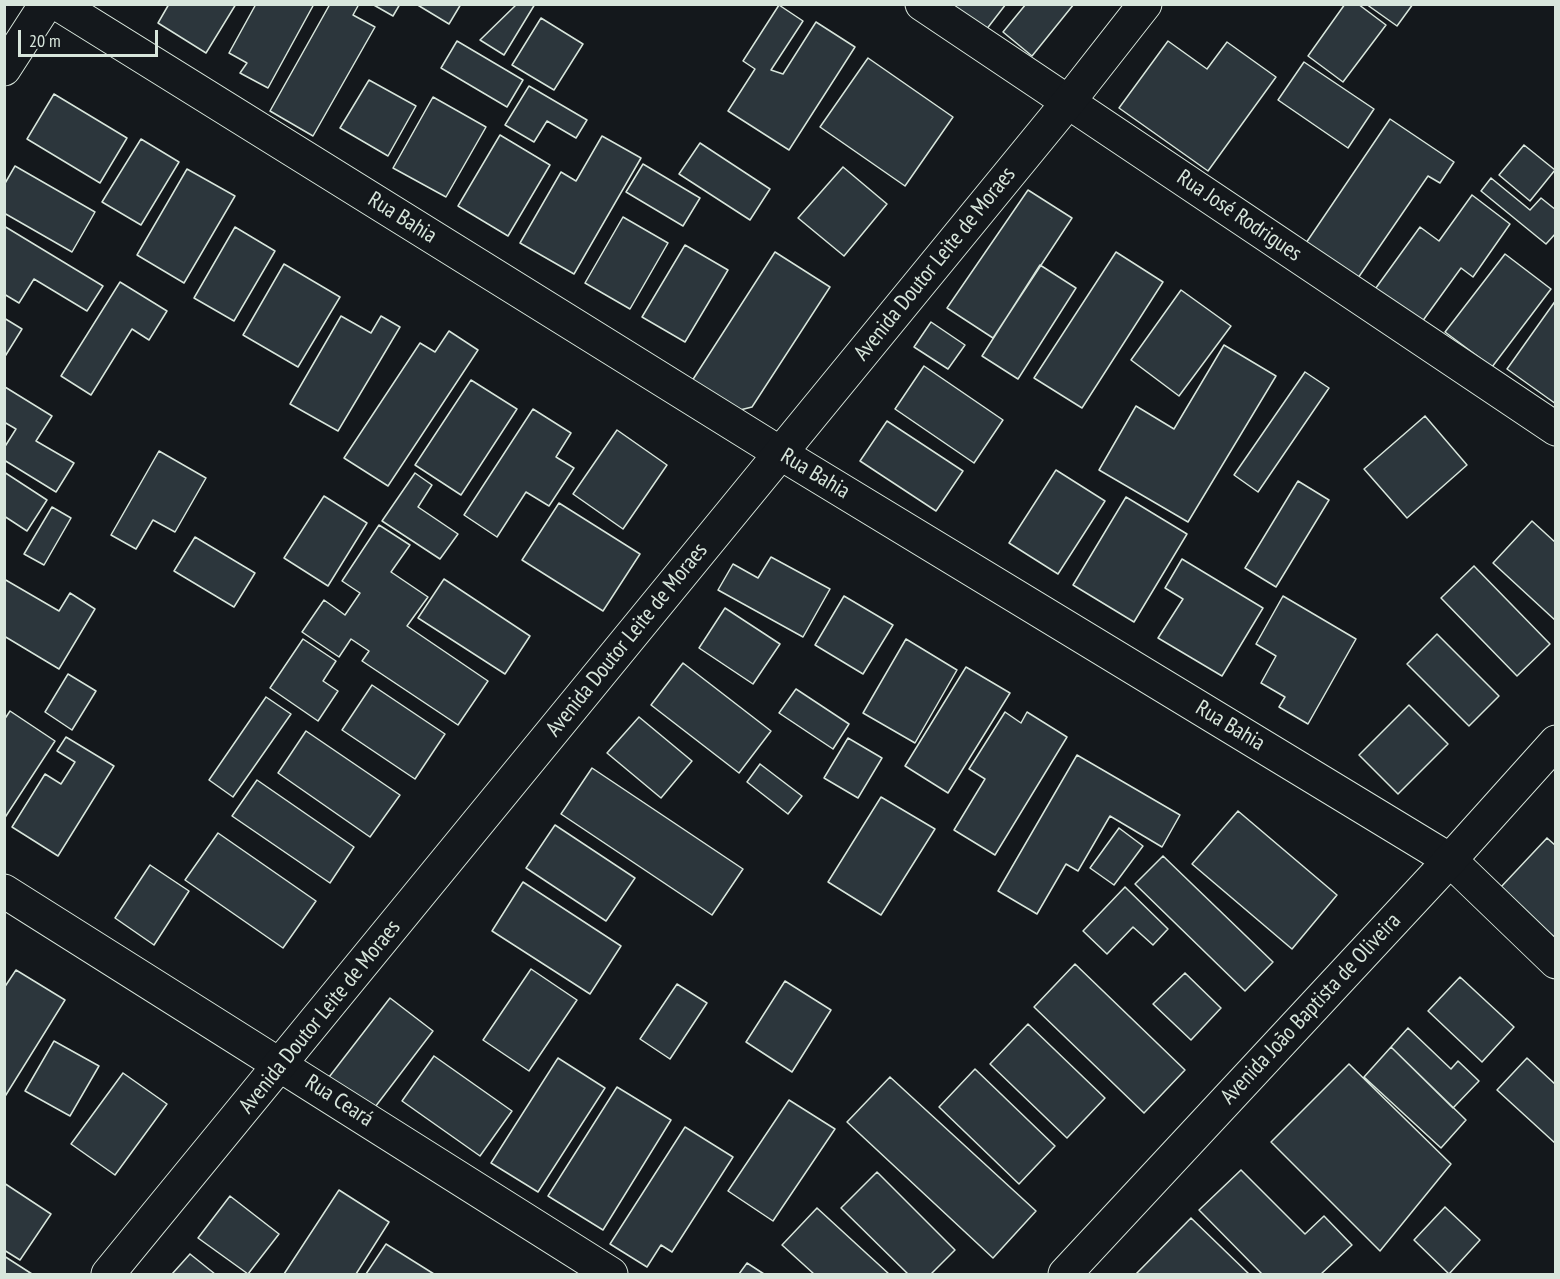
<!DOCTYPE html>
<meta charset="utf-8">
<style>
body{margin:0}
#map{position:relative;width:1560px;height:1279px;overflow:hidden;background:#14181c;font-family:"PT Sans Narrow",sans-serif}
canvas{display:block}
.frame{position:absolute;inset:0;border:6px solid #d8e6dc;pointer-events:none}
.scale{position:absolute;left:18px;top:30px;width:140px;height:27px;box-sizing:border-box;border:3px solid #d8e6dc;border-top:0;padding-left:8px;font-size:18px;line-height:21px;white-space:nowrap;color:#d8e6dc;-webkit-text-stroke:4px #14181c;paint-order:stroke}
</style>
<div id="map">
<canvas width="1560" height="1279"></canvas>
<div class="frame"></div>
<div class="scale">20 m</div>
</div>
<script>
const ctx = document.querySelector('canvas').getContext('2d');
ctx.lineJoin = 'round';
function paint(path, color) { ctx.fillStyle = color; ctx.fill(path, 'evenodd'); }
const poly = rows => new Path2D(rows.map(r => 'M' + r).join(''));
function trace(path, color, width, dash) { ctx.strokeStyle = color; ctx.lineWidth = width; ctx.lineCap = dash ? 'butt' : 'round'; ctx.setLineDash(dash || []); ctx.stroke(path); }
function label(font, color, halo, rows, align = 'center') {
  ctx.font = font + ' "PT Sans Narrow",sans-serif'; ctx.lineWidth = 4.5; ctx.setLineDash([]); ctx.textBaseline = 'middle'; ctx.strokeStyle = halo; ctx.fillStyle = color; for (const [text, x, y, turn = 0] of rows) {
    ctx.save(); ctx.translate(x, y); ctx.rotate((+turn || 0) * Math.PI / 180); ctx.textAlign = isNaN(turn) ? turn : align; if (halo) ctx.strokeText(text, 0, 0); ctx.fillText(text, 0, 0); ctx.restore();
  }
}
const building = poly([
 [169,4,236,4,206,53,158,23,169,4],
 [256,4,314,4,268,88,240,73,247,63,229,53,256,4],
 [330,4,359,4,353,15,375,27,313,136,270,111,330,4],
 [372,4,400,4,393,16,372,4],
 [416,4,461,4,449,24,416,4],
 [517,4,535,4,504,55,480,40,517,4],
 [942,4,1006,4,979,39,942,4],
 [1026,4,1074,4,1032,56,1003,32,1026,4],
 [1345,4,1358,4,1386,25,1343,82,1308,56,1345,4],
 [1366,4,1413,4,1397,26,1366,4],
 [779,5,803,21,771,70,783,74,816,22,855,47,789,150,728,111,755,69,743,61,779,5],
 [541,18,583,44,554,90,512,65,541,18],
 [457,41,523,80,507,107,441,68,457,41],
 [1168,41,1207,69,1227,42,1276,77,1208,171,1119,108,1168,41],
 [868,58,953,117,905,186,820,127,868,58],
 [1304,62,1374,109,1348,148,1278,100,1304,62],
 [369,80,416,106,388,156,340,128,369,80],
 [529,86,587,120,576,138,547,121,534,142,505,125,529,86],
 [54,94,127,138,100,183,27,139,54,94],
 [433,97,486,127,446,197,393,168,433,97],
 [1390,119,1454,162,1440,183,1428,176,1358,278,1306,243,1390,119],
 [500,135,550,165,508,236,458,206,500,135],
 [602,136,641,158,574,274,520,243,561,172,576,181,602,136],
 [141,139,179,162,141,225,102,202,141,139],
 [700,143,770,189,750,220,679,174,700,143],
 [1524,145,1555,170,1530,201,1499,175,1524,145],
 [643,164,700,198,683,226,626,192,643,164],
 [15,166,95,212,72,252,4,213,4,185,15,166],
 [843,167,887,204,844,256,798,218,843,167],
 [187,169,235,196,184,283,137,255,187,169],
 [1491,178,1530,210,1541,198,1556,210,1556,233,1546,244,1481,191,1491,178],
 [1028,190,1072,218,993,338,947,308,1028,190],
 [1472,195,1510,224,1473,277,1461,268,1419,326,1373,292,1420,227,1439,241,1472,195],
 [623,217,668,243,630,309,585,283,623,217],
 [4,226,103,286,87,311,34,279,19,303,4,294,4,226],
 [235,227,275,251,234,321,194,298,235,227],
 [685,245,728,270,685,342,642,317,685,245],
 [775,252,830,287,752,407,732,412,690,384,775,252],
 [1116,252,1163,282,1082,408,1034,378,1116,252],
 [1505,254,1551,289,1492,367,1445,332,1505,254],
 [284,264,340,297,298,367,243,335,284,264],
 [1040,265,1076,288,1018,379,982,356,1040,265],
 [120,282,167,311,149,340,132,329,91,395,61,376,120,282],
 [1181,290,1231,326,1179,396,1131,360,1181,290],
 [1556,300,1556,404,1507,369,1556,300],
 [341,316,371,333,381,316,400,327,338,431,290,404,341,316],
 [4,318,22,329,4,358,4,318],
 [931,322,965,345,948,369,914,347,931,322],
 [449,331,478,350,388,486,344,458,420,343,435,352,449,331],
 [1224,345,1276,376,1188,522,1099,470,1136,406,1174,429,1224,345],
 [924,366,1003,420,974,463,895,409,924,366],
 [1305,372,1329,388,1258,492,1234,475,1305,372],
 [471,380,517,409,461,495,415,465,471,380],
 [5,387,52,416,36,441,74,463,56,492,4,460,4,448,16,429,4,422,5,387],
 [533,409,571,433,556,457,574,468,549,506,526,492,497,537,464,515,533,409],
 [1425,416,1467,465,1407,518,1364,469,1425,416],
 [887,421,963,471,936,511,860,461,887,421],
 [617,430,667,465,623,529,573,494,617,430],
 [159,451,206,478,175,532,153,520,136,549,111,535,159,451],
 [1056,470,1105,501,1058,574,1009,543,1056,470],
 [4,472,47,500,27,531,4,516,4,472],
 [415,473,432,485,418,507,458,534,440,559,382,521,415,473],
 [1298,481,1329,500,1276,587,1245,568,1298,481],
 [324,496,367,523,328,586,284,558,324,496],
 [1126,497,1187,534,1134,622,1073,585,1126,497],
 [559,503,640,554,603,611,522,560,559,503],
 [52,507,71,518,44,565,24,554,52,507],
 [1532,521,1556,543,1556,621,1493,563,1532,521],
 [379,525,410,545,391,572,428,597,407,626,488,681,458,725,362,661,369,651,351,639,339,657,302,632,324,600,345,615,360,593,342,581,379,525],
 [195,537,255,573,234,607,174,571,195,537],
 [771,557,830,589,803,637,718,590,733,564,758,578,771,557],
 [1182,559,1263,608,1222,676,1158,638,1183,599,1165,588,1182,559],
 [1474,566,1550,644,1517,676,1441,598,1474,566],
 [4,579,59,611,70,593,95,609,59,669,4,636,4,579],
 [444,579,530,636,505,674,418,618,444,579],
 [844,596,893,625,863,674,815,645,844,596],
 [1283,596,1356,639,1308,724,1279,707,1285,697,1261,683,1276,656,1256,644,1283,596],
 [725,608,780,644,753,684,699,648,725,608],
 [1437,634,1499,696,1469,726,1407,664,1437,634],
 [303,639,336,661,323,681,338,691,318,721,270,688,303,639],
 [906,639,957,670,915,743,863,713,906,639],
 [683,663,771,731,739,773,651,705,683,663],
 [966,667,1010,693,948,793,905,766,966,667],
 [68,674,96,691,72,730,45,712,68,674],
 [372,685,445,734,415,779,342,730,372,685],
 [796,689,849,724,833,749,779,713,796,689],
 [266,697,291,714,233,797,209,780,266,697],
 [1409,705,1448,744,1398,794,1359,755,1409,705],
 [10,711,55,741,4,819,4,720,10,711],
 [1005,712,1021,723,1027,712,1067,737,995,855,954,830,985,779,969,769,1005,712],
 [639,717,692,761,661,798,607,753,639,717],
 [306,731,400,795,370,837,278,773,306,731],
 [66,737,114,766,58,856,12,827,45,774,61,784,75,762,57,751,66,737],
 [848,738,882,758,858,798,824,778,848,738],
 [1077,755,1180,815,1162,847,1110,816,1078,871,1066,864,1037,914,998,891,1077,755],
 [760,764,802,796,788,814,747,782,760,764],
 [592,768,743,869,712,915,561,814,592,768],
 [257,780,354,847,330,883,232,816,257,780],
 [881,797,935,829,881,915,828,882,881,797],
 [1238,811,1337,895,1292,949,1192,864,1238,811],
 [555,825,635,878,606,921,526,868,555,825],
 [1119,828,1143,846,1114,885,1090,868,1119,828],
 [218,833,316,901,283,948,185,880,218,833],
 [1547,838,1556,846,1556,939,1500,888,1547,838],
 [1163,856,1273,962,1245,991,1135,884,1163,856],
 [150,865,189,891,154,945,115,918,150,865],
 [523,882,621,946,590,994,492,931,523,882],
 [1125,887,1168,929,1153,945,1133,927,1107,954,1083,931,1125,887],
 [1075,964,1185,1070,1144,1113,1034,1007,1075,964],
 [531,969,577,1000,529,1071,483,1040,531,969],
 [16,970,65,1000,4,1098,4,988,16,970],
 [1185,973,1221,1008,1191,1040,1153,1004,1185,973],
 [1460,977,1514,1027,1482,1062,1428,1011,1460,977],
 [785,981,831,1010,792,1072,746,1042,785,981],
 [677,984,707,1003,670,1059,640,1039,677,984],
 [390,998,433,1031,369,1115,326,1081,390,998],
 [1028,1024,1105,1098,1067,1138,990,1064,1028,1024],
 [1408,1028,1451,1069,1458,1061,1479,1081,1453,1108,1391,1047,1408,1028],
 [54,1041,99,1066,70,1116,25,1091,54,1041],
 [1391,1047,1466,1120,1441,1148,1364,1077,1391,1047],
 [434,1056,512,1111,480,1156,402,1101,434,1056],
 [558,1058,605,1088,538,1192,491,1163,558,1058],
 [1527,1058,1556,1085,1556,1144,1497,1090,1527,1058],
 [1349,1064,1451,1164,1380,1251,1271,1142,1349,1064],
 [975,1069,1055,1146,1019,1184,939,1107,975,1069],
 [123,1073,167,1104,115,1175,71,1144,123,1073],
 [890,1077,1036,1211,993,1258,847,1122,890,1077],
 [617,1087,671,1120,603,1230,548,1196,617,1087],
 [789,1100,835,1129,773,1221,728,1191,789,1100],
 [685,1127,733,1157,672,1252,661,1245,647,1267,610,1244,685,1127],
 [1241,1170,1305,1234,1324,1216,1352,1245,1321,1274,1262,1274,1199,1210,1241,1170],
 [877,1172,955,1250,931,1274,908,1274,841,1208,877,1172],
 [4,1183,51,1214,20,1260,4,1250,4,1183],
 [339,1190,389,1222,356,1274,284,1274,339,1190],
 [230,1196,279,1234,248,1274,198,1238,230,1196],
 [1445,1207,1480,1240,1449,1274,1414,1240,1445,1207],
 [817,1208,889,1274,814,1274,782,1245,817,1208],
 [1191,1218,1249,1274,1136,1274,1191,1218],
 [386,1244,434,1274,366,1274,386,1244],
 [190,1254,215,1274,172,1274,190,1254],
 [4,1256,32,1274,4,1274,4,1256],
 [747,1263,764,1274,739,1274,747,1263]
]);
const minor = poly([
 [58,4,780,453,1450,860,1556,962],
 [922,4,1556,429],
 [4,69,46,4],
 [4,891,611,1274]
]);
const tertiary = poly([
 [108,1274,1069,101,1145,4],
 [1065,1274,1450,860,1556,742]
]);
const streetNames = [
 ["Rua José Rodrigues",1239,216,34],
 ["Rua Bahia",402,218,32],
 ["Avenida Doutor Leite de Moraes",935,264,-51],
 ["Rua Bahia",815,474,31],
 ["Avenida Doutor Leite de Moraes",627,640,-51],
 ["Rua Bahia",1230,726,31],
 ["Avenida João Baptista de Oliveira",1311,1009,-47],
 ["Avenida Doutor Leite de Moraes",320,1017,-51],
 ["Rua Ceará",339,1101,33]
];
paint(building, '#2c363c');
trace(building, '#d8e6dc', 1.5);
trace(minor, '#d8e6dc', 35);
trace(tertiary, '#d8e6dc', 35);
trace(minor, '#14181c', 33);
trace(tertiary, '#14181c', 33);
label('22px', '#d8e6dc', '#14181c', streetNames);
</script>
